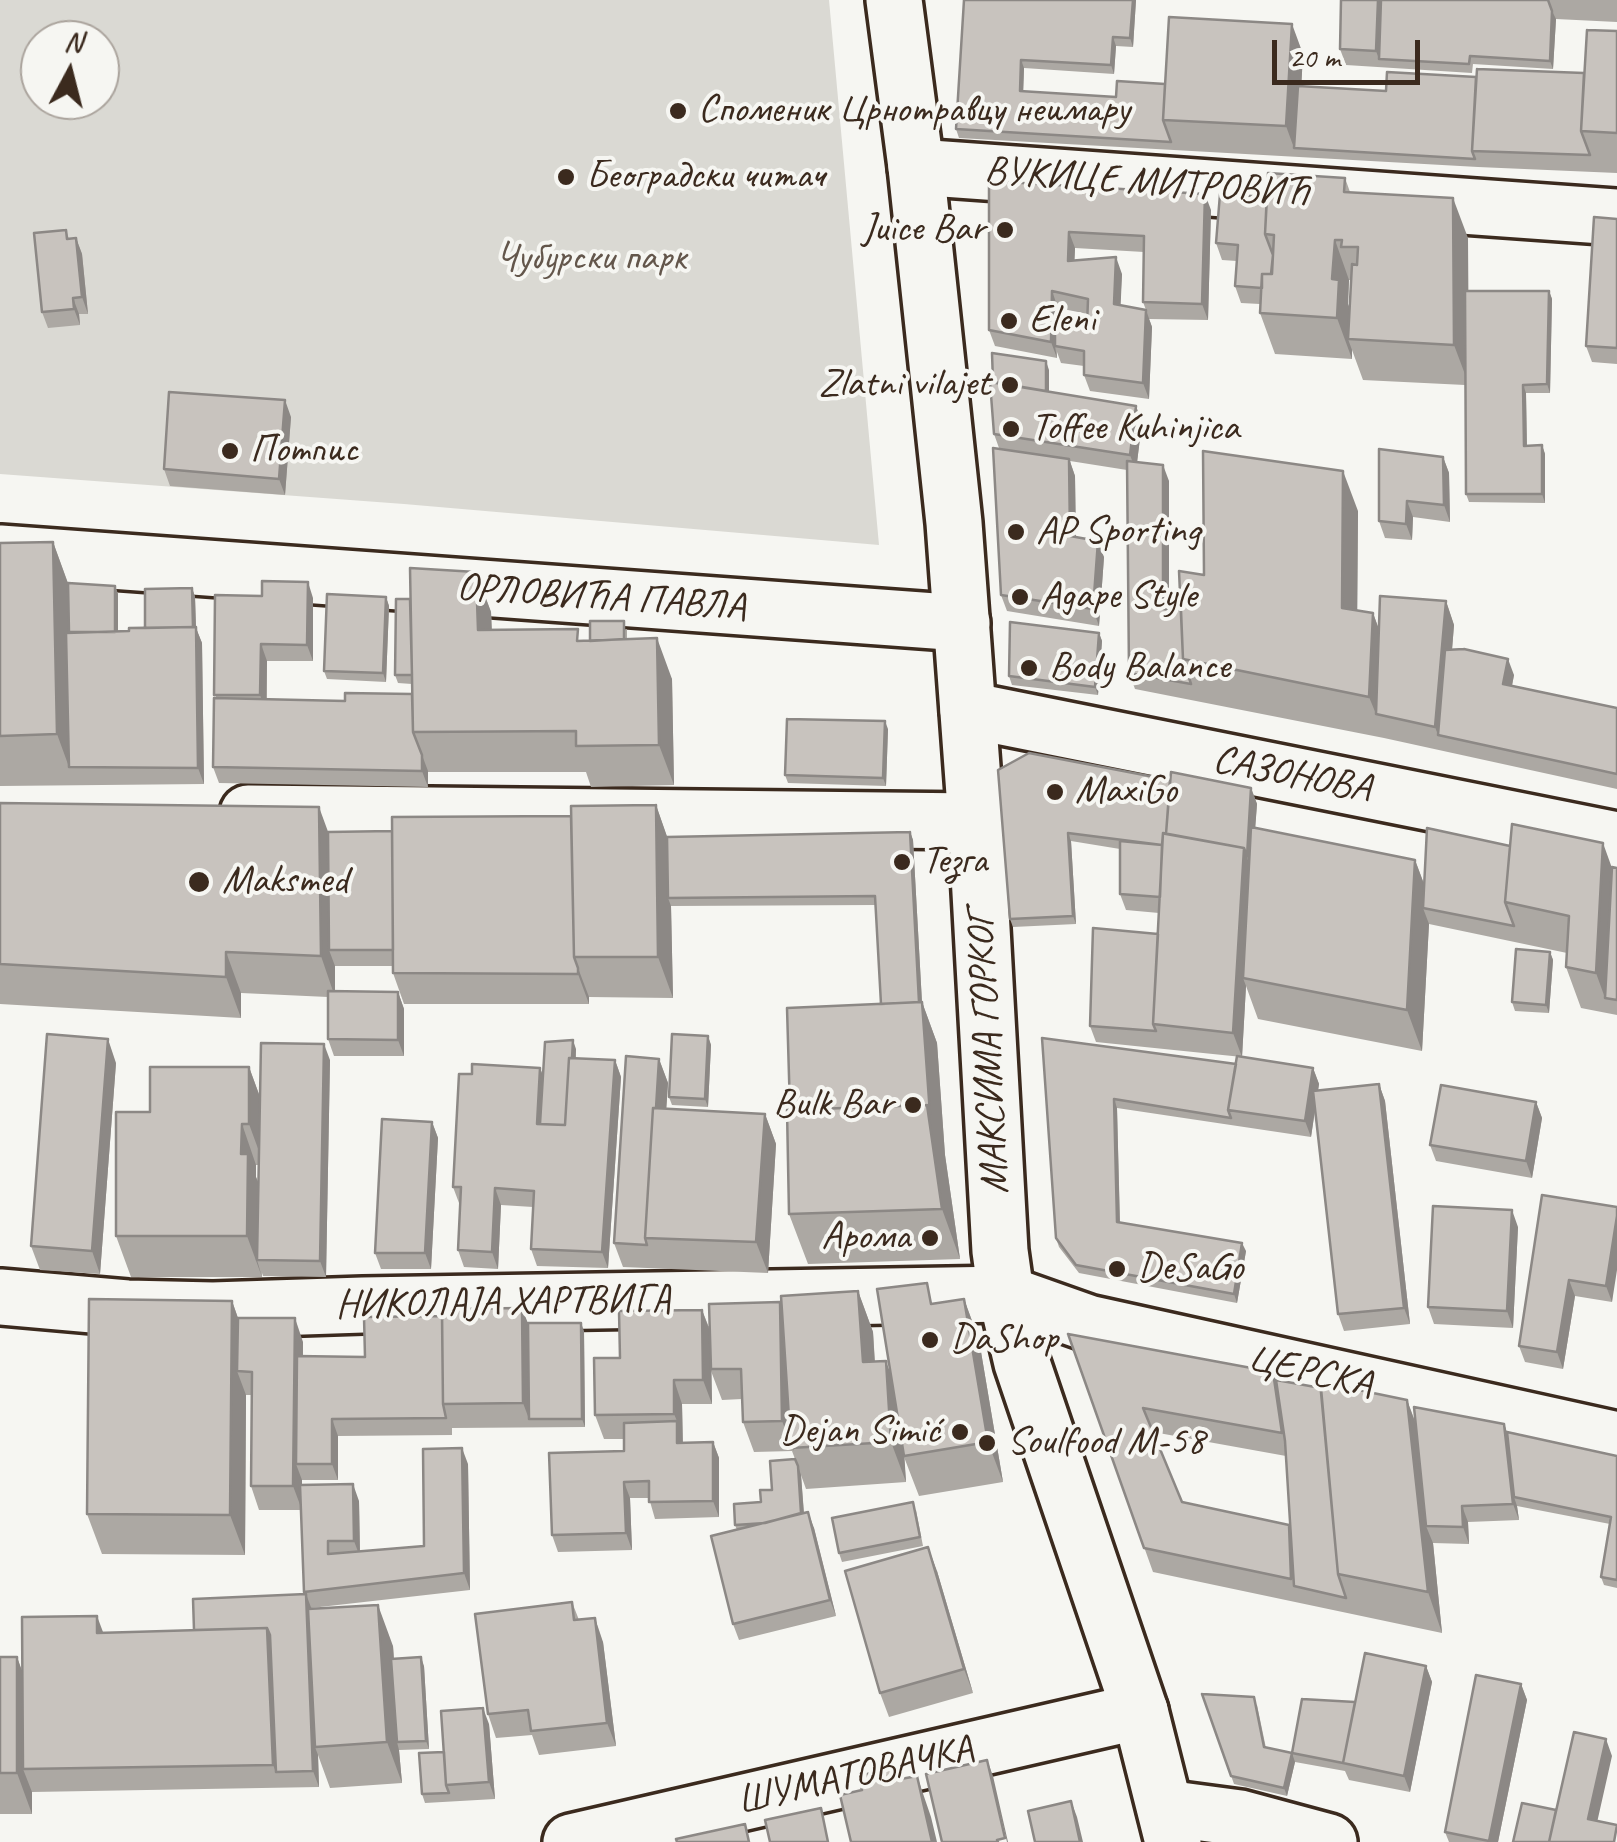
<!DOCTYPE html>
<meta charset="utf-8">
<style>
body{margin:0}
#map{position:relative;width:1617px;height:1842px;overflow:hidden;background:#f6f6f2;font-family:Caveat,sans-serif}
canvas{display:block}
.north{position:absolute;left:20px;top:20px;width:100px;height:100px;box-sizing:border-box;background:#f6f6f2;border:2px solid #aba49d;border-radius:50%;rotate:7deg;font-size:28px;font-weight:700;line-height:40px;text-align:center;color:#3b2a1e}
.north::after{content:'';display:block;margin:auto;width:35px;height:45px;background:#3b2a1e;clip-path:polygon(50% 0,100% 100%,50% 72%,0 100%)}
.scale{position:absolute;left:1272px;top:40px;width:148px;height:45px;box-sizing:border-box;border:5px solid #3b2a1e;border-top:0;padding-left:12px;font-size:30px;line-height:35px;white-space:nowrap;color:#3b2a1e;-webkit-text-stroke:8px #f6f6f2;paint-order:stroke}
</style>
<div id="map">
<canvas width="1617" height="1842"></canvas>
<div class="north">N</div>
<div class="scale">20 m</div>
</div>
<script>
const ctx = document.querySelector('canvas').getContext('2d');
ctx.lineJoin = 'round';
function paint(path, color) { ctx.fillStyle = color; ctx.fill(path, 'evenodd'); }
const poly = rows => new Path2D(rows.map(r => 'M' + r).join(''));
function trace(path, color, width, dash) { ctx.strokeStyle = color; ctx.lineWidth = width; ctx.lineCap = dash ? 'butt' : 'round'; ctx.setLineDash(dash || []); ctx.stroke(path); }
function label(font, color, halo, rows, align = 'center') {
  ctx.font = font + ' Caveat,sans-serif'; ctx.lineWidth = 8; ctx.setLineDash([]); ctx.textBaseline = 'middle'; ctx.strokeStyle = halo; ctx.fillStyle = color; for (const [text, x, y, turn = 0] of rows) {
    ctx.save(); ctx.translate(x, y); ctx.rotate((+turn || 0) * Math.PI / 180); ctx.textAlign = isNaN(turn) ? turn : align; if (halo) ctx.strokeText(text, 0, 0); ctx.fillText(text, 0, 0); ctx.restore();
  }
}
const green = poly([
 [0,0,829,0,879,545,404,504,0,474],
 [40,40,100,40,100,100,40,100]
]);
const street = poly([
 [916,167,1617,217],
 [0,553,962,623],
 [968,710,1617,840],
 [248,813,976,821],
 [0,1297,127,1308,213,1310,363,1305,1006,1294,1088,1323,1617,1440],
 [1165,1808,1240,1818,1329,1842],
 [571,1842,1140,1711]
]);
const secondary = poly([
 [894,0,916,167,954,523,976,821,1000,1251,1006,1294,1022,1363,1140,1711,1173,1842]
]);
const wall = poly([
 [964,0,1136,0,1133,47,1116,46,1114,74,1024,68,1023,91,1116,97,1165,84,1303,54,1301,86,1386,91,1476,77,1584,73,1617,31,1617,173,1478,167,959,138,956,129],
 [1341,0,1617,0,1617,22,1556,19,1553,69,1473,64,1472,73,1346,65,1340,49],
 [1345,178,1350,192,1468,238,1468,291,1549,291,1552,299,1550,393,1526,393,1527,446,1542,445,1545,454,1545,503,1469,502,1466,494,1465,385,1363,380,1352,350,1352,359,1275,354,1260,313,1260,304,1241,303,1235,286,1237,261,1222,260,1216,243,1267,197],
 [1349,280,1351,280,1350,310,1348,304],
 [989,181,1211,210,1208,320,1149,319,1152,327,1149,399,1090,391,1084,375,1084,366,1061,363,1057,352,1057,358,995,346,989,330],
 [1075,248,1144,252,1143,302,1146,310,1120,305,1122,274,1074,260],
 [1058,308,1088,314,1087,327,1058,323],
 [1617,219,1617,364,1592,362,1586,346],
 [66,230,69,239,76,238,82,254,88,314,79,314,80,325,48,328,42,312],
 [1049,370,1049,391,1142,422,1137,462,1169,481,1169,609,1181,610,1204,575,1358,511,1357,610,1373,613,1379,630,1446,601,1454,625,1452,650,1514,675,1512,686,1617,708,1617,789,1384,738,1135,689,1129,673,1127,470,1070,461,1075,476,1076,537,1104,557,1099,626,1007,611,1001,595,999,448,994,434],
 [291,417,285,495,170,486,164,469],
 [1443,457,1449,473,1450,522,1413,517,1412,540,1385,538,1379,521],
 [53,542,68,583,115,586,118,594,118,631,129,631,145,628,192,588,195,597,196,628,202,643,204,784,0,786,0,543],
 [476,572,491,612,492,630,583,641,590,641,627,629,627,639,672,679,674,785,591,787,586,772,428,772,428,771,428,787,219,783,213,767,216,698,215,595,313,598,313,661,267,661,267,699,345,701,412,694,412,684,398,683,395,675,410,599],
 [386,597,389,606,386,682,327,679,324,671],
 [1099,633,1102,641,1098,695,1012,685,1009,676],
 [888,729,886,786,788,783,785,775],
 [998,770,1170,780,1251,788,1257,804,1255,828,1415,860,1424,884,1612,867,1617,868,1617,1015,1581,1008,1566,967,1567,953,1429,924,1422,1051,1258,1019,1246,986,1242,1057,1096,1042,1090,1026,1158,934,1159,913,1126,910,1120,894,1120,849,1071,841,1076,924,1013,927,1010,919],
 [0,803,328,832,392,831,571,816,656,805,667,837,910,832,913,840,922,1002,937,1043,945,1155,960,1259,808,1264,789,1214,790,1110,881,1004,875,905,671,906,673,998,589,997,589,1004,404,1004,393,973,393,966,335,966,335,991,398,992,404,1009,404,1056,334,1056,328,1039,328,997,241,993,241,1018,0,1004],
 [1550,952,1553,960,1549,1013,1515,1011,1512,1002],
 [708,1036,711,1045,708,1107,672,1105,669,1097],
 [1042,1038,1236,1064,1313,1068,1319,1084,1318,1091,1379,1084,1385,1101,1410,1324,1344,1331,1338,1314,1315,1109,1311,1137,1117,1108,1120,1222,1246,1251,1237,1303,1079,1273,1059,1247,1056,1238],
 [576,1049,576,1058,615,1060,621,1077,608,1268,537,1266,531,1249,533,1207,501,1205,498,1269,464,1267,458,1250,460,1203,459,1203,453,1187,472,1074,540,1068,543,1075],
 [659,1059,668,1083,666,1109,765,1114,776,1144,768,1273,623,1267,614,1243],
 [330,1060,326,1277,263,1276,262,1273,262,1277,131,1277,116,1236,150,1112,249,1067,260,1097],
 [256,1165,259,1165,259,1184,256,1177],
 [116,1063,100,1274,40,1270,31,1246],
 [1536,1102,1542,1118,1532,1178,1436,1161,1430,1145],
 [432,1122,438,1138,431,1269,381,1269,375,1253],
 [1617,1207,1612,1302,1575,1296,1563,1369,1525,1362,1519,1346],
 [1518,1227,1513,1328,1434,1324,1428,1307],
 [858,1291,873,1332,875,1362,891,1375,935,1304,964,1299,979,1340,1003,1482,919,1496,904,1457,906,1482,806,1489,801,1475,804,1513,814,1528,836,1616,739,1640,733,1624,737,1530,735,1525,772,1490,795,1459,792,1451,754,1452,743,1422,742,1399,722,1400,711,1371,712,1404,682,1404,683,1442,713,1442,719,1458,719,1517,655,1519,649,1498,630,1498,632,1550,558,1552,552,1535,624,1451,624,1439,604,1439,595,1415,620,1358,702,1310,710,1330,782,1307],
 [232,1301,238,1318,303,1342,303,1356,365,1357,528,1323,584,1331,585,1427,452,1428,452,1435,338,1436,338,1480,302,1480,302,1485,359,1501,360,1551,424,1546,468,1464,470,1590,311,1608,393,1646,394,1659,424,1666,429,1749,399,1750,402,1783,330,1788,318,1755,319,1787,32,1792,32,1814,0,1814,0,1657,17,1657,22,1672,103,1633,194,1630,305,1594,301,1510,259,1510,251,1486,252,1395,246,1395,245,1555,102,1554,87,1514],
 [1068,1334,1273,1372,1276,1380,1321,1388,1407,1400,1416,1424,1504,1424,1507,1432,1617,1456,1617,1588,1604,1585,1601,1577,1610,1524,1517,1506,1519,1520,1468,1522,1469,1544,1433,1543,1442,1633,1153,1572],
 [1153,1432,1286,1456,1290,1528,1182,1502],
 [916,1510,923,1546,842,1562,839,1553],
 [937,1571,973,1693,889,1717,880,1693],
 [572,1602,579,1620,603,1642,616,1746,539,1755,532,1735,496,1738,488,1714],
 [1426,1666,1432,1682,1410,1792,1349,1780,1345,1771,1295,1762,1287,1796,1234,1784,1202,1694,1257,1705,1266,1748,1292,1753,1355,1702],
 [1521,1684,1527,1700,1498,1842,1449,1842,1445,1832],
 [489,1724,495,1799,425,1803,422,1794,444,1752]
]);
const shadedWall = poly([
 [1133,0,1136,0,1133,47,1130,38],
 [1378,0,1384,0,1379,59,1382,67,1376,51],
 [1552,11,1556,19,1553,69,1550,61],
 [1292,24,1303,54,1298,148,1294,148,1286,126],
 [1113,37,1116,46,1114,74,1111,65],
 [1021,60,1024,68,1023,99,1020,91],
 [1205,194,1211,210,1208,320,1202,304],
 [1453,198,1468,238,1469,385,1454,345],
 [1069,232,1075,248,1074,277,1068,261],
 [76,238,82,254,88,314,82,297],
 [1335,240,1349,280,1348,304,1354,321,1348,339,1352,350,1352,359,1337,318,1332,279],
 [1116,257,1122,274,1120,320,1114,304],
 [1052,291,1058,308,1057,347,1055,346,1057,358,1051,342],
 [1549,291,1552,299,1550,393,1547,384],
 [73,298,79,314,80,325,74,309],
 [1146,310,1152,327,1149,399,1143,383],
 [1046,361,1049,370,1049,407,1046,398],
 [1523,385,1526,393,1527,454,1524,446],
 [285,400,291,417,285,495,279,479],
 [1136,406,1142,422,1136,471,1130,455],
 [1542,445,1545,454,1545,503,1542,494],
 [1443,457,1449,473,1450,522,1444,505],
 [1069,459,1075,476,1076,552,1070,536],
 [1163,465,1169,481,1169,625,1163,609],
 [1343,471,1358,511,1357,648,1342,608],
 [1407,501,1413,517,1412,540,1406,524],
 [1098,541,1104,557,1099,626,1093,609],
 [53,542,71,592,69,767,57,734],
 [476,572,491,612,493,671,478,630],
 [308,582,313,598,313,661,307,645],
 [115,586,118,594,118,648,115,640],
 [192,588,195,597,196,628,202,643,204,784,198,768],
 [386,597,389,606,386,682,383,673],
 [1446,601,1454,625,1445,736,1438,735,1435,727],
 [1373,613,1388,654,1376,714,1369,697],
 [1099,633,1102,641,1098,695,1095,687],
 [657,638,672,679,674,785,659,745],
 [261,644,267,661,266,712,260,695],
 [1508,659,1514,675,1509,700,1503,684],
 [885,721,888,729,886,786,883,778],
 [422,755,428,771,428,787,422,771],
 [1251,788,1257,804,1252,872,1247,856],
 [656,805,670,845,668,898,671,906,673,998,658,957],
 [319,807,334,848,329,950,335,966,335,997,321,956],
 [910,832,913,840,923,1021,920,1012],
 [1068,833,1071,841,1076,924,1073,916],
 [1603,843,1617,882,1605,998,1596,973],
 [1244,848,1252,872,1243,978,1246,986,1242,1057,1233,1033],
 [1415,860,1430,900,1423,908,1429,924,1422,1051,1407,1010],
 [226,952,241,993,241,1018,226,977],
 [1550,952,1553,960,1549,1013,1546,1005],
 [578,968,589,997,589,1004,578,974],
 [398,992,404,1009,404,1056,398,1040],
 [922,1002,937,1043,945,1155,960,1259,942,1209,927,1105],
 [708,1036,711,1045,708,1107,705,1099],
 [108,1039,116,1063,100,1274,92,1251],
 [573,1040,576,1049,571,1141],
 [324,1044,330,1060,326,1277,320,1261],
 [659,1059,668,1083,658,1239,647,1238],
 [615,1060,621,1077,608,1268,602,1252],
 [249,1067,264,1108,264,1165,249,1124],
 [540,1068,546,1084,540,1132,537,1124],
 [1313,1068,1319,1084,1311,1137,1305,1121],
 [1379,1084,1385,1101,1410,1324,1404,1308],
 [1114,1099,1117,1108,1120,1230,1117,1222],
 [1536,1102,1542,1118,1532,1178,1526,1161],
 [765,1114,776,1144,768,1273,756,1242],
 [432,1122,438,1138,431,1269,425,1253],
 [242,1124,256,1165,256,1177,263,1195,257,1260,262,1277,247,1236,241,1154],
 [495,1188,501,1205,498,1269,492,1252],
 [1512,1210,1518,1227,1513,1328,1507,1311],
 [1617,1216,1617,1270,1612,1302,1606,1286],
 [1242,1243,1246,1251,1237,1303,1234,1294],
 [1569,1280,1575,1296,1563,1369,1557,1352],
 [858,1291,873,1332,877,1403,863,1362],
 [964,1299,979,1340,1003,1482,988,1442],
 [232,1301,246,1341,237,1371,246,1395,245,1555,230,1515],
 [780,1302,791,1333,794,1451,782,1421],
 [522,1308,531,1331,529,1419,523,1403],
 [702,1310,711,1334,712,1404,703,1380],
 [295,1318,303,1342,302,1464,296,1464,302,1480,302,1510,293,1486],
 [581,1323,584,1331,585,1427,582,1419],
 [886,1361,901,1402,906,1482,891,1442],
 [674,1380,682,1404,683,1459,677,1443,677,1421,674,1414],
 [1407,1400,1422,1441,1426,1526,1433,1543,1442,1633,1428,1592],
 [332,1419,338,1436,338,1480,332,1464],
 [1504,1424,1510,1441,1514,1497,1517,1506,1519,1520,1513,1504],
 [713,1442,719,1458,719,1517,713,1501],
 [462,1448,468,1464,470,1590,464,1573],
 [798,1466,801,1475,805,1529,802,1520],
 [624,1482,630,1498,632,1550,626,1533],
 [353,1484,359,1501,360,1557,354,1541],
 [1462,1506,1468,1522,1469,1544,1463,1527],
 [808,1512,814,1528,836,1616,830,1600],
 [928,1547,937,1571,973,1693,964,1669],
 [306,1594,312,1610,315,1747,318,1755,319,1787,313,1771],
 [378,1605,393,1646,399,1742,397,1742,399,1750,402,1783,387,1742],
 [97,1616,106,1640,97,1633],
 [595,1618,603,1642,616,1746,607,1723],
 [267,1628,276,1651,276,1772,273,1765],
 [17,1657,32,1698,23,1769,32,1792,32,1814,17,1773],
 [421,1657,424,1666,429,1749,426,1741],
 [1426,1666,1432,1682,1410,1792,1404,1776],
 [1521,1684,1527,1700,1498,1842,1489,1842],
 [483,1708,489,1724,495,1799,489,1782],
 [1606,1739,1612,1756,1594,1836,1588,1819],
 [1292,1753,1295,1762,1287,1796,1284,1788],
 [987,1760,993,1776,1008,1842,1007,1842],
 [917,1776,931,1817,937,1842,932,1842],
 [1071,1801,1077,1817,1083,1842,1080,1842]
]);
const building = poly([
 [964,0,1133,0,1130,38,1113,37,1111,65,1021,60,1020,91,1116,97,1117,81,1165,84,1163,120,1171,142,956,129,964,0],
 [1341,0,1378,0,1376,51,1340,49,1341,0],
 [1381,0,1548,0,1552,11,1550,61,1470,56,1469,64,1379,59,1381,0],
 [1169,17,1292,24,1286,126,1163,120,1169,17],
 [1587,30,1617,31,1617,133,1581,131,1587,30],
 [1477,69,1584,73,1581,131,1590,155,1472,151,1477,69],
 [1387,72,1476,77,1472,151,1475,159,1294,148,1298,86,1386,91,1387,72],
 [1268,173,1345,178,1344,192,1453,198,1454,345,1348,339,1352,264,1357,265,1358,247,1341,247,1342,240,1335,240,1332,279,1339,280,1337,318,1260,313,1262,274,1272,274,1274,235,1265,234,1268,173],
 [989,181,1205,194,1202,304,1143,302,1144,236,1069,232,1068,261,1116,257,1114,304,1146,310,1143,383,1084,375,1084,351,1055,346,1055,322,1087,327,1088,299,1052,291,1051,342,989,330,989,181],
 [1220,194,1267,197,1265,234,1273,255,1271,274,1262,274,1262,288,1235,286,1238,245,1216,243,1220,194],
 [1594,217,1617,219,1617,348,1586,346,1594,217],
 [66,230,67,239,76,238,82,297,73,298,74,309,42,312,34,233,66,230],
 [1465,291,1549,291,1547,384,1523,385,1524,446,1542,445,1542,494,1466,494,1465,291],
 [992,353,1046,361,1046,391,993,382,992,353],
 [990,382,1136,406,1130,455,994,434,990,382],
 [169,392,285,400,279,479,164,469,169,392],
 [993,448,1069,459,1070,536,1098,541,1093,609,1001,595,993,448],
 [1379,449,1443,457,1444,505,1407,501,1406,524,1379,521,1379,449],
 [1203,451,1343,471,1342,608,1373,613,1369,697,1183,659,1179,571,1204,575,1203,451],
 [1127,461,1163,465,1163,609,1181,610,1183,659,1191,684,1129,673,1127,461],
 [53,542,57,734,0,736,0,543,53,542],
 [410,568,476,572,478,630,578,629,577,641,657,638,659,745,576,746,576,731,413,732,410,568],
 [262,581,308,582,307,645,261,644,260,695,214,695,215,595,262,596,262,581],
 [68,583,115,586,115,632,69,632,68,583],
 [192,588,193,627,145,628,145,589,192,588],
 [327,594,386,597,383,673,324,671,327,594],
 [1380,596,1446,601,1435,727,1376,714,1380,596],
 [396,599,410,599,412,675,395,675,396,599],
 [590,621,624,621,624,639,590,641,590,621],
 [1010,622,1099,633,1095,687,1009,676,1010,622],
 [196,627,198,768,69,767,66,633,129,631,129,628,196,627],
 [1464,649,1508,659,1503,684,1617,708,1617,774,1438,735,1445,650,1464,649],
 [345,693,412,694,413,732,422,755,422,771,213,767,214,698,345,701,345,693],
 [787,719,885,721,883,778,785,775,787,719],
 [1029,753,1170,780,1166,834,1163,833,1162,845,1068,833,1073,916,1010,919,998,770,1029,753],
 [1171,772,1251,788,1247,856,1244,848,1166,834,1171,772],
 [0,803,319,807,321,956,226,952,226,977,0,964,0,803],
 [656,805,658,957,574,957,571,806,656,805],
 [571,816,574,957,578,968,578,974,393,973,392,817,571,816],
 [1512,824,1603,843,1596,973,1566,967,1569,916,1505,902,1512,824],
 [1251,827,1415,860,1407,1010,1243,978,1251,827],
 [1427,828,1510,846,1505,902,1514,926,1423,908,1427,828],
 [392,831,393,950,329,950,328,832,392,831],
 [910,832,919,1002,881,1004,875,896,668,898,667,837,910,832],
 [1163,833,1244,848,1233,1033,1153,1024,1163,833],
 [1120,841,1162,845,1160,897,1120,894,1120,841],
 [1612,867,1617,868,1617,1000,1605,998,1612,867],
 [1093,928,1158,934,1153,1024,1156,1031,1090,1026,1093,928],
 [1516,949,1550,952,1546,1005,1512,1002,1516,949],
 [328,991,398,992,398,1040,328,1039,328,991],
 [922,1002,930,1114,927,1105,790,1110,787,1008,922,1002],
 [47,1034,108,1039,92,1251,31,1246,47,1034],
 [672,1034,708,1036,705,1099,669,1097,672,1034],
 [1042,1038,1236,1064,1228,1110,1231,1118,1114,1099,1117,1222,1242,1243,1234,1294,1076,1265,1056,1238,1042,1038],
 [573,1040,572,1058,569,1058,565,1125,540,1124,545,1042,573,1040],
 [261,1043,324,1044,320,1261,257,1260,261,1043],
 [626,1056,659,1059,656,1108,653,1108,645,1238,647,1245,614,1243,626,1056],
 [1237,1056,1313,1068,1305,1121,1228,1110,1237,1056],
 [569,1058,615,1060,602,1252,531,1249,534,1191,495,1188,492,1252,458,1250,461,1187,453,1187,459,1074,472,1074,472,1064,540,1068,537,1124,565,1125,569,1058],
 [150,1067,249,1067,249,1124,242,1124,241,1154,248,1154,247,1236,116,1236,116,1112,150,1112,150,1067],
 [1379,1084,1404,1308,1338,1314,1313,1091,1379,1084],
 [1441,1085,1536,1102,1526,1161,1430,1145,1441,1085],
 [927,1105,942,1209,789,1214,787,1110,927,1105],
 [653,1108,765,1114,756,1242,645,1238,653,1108],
 [382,1119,432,1122,425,1253,375,1253,382,1119],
 [1542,1195,1617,1207,1617,1216,1606,1286,1569,1280,1557,1352,1519,1346,1542,1195],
 [1433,1206,1512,1210,1507,1311,1428,1307,1433,1206],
 [927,1283,931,1304,964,1299,988,1442,904,1456,877,1289,927,1283],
 [858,1291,863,1362,886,1361,891,1442,791,1448,781,1296,858,1291],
 [89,1299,232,1301,230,1515,87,1514,89,1299],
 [780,1302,782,1421,743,1422,741,1369,711,1369,709,1304,780,1302],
 [522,1308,523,1403,443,1404,442,1309,522,1308],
 [702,1310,703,1380,674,1380,674,1414,595,1415,594,1358,620,1358,619,1311,702,1310],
 [442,1316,443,1404,446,1418,332,1419,332,1464,296,1464,297,1356,365,1357,364,1317,442,1316],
 [238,1318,295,1318,293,1486,251,1486,252,1372,237,1371,238,1318],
 [528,1323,581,1323,582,1419,529,1419,528,1323],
 [1068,1334,1273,1372,1282,1433,1143,1408,1182,1502,1289,1525,1291,1579,1144,1548,1068,1334],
 [1276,1380,1321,1388,1338,1574,1346,1598,1294,1586,1285,1441,1276,1380],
 [1320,1382,1407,1400,1428,1592,1338,1574,1320,1382],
 [1414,1407,1504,1424,1513,1504,1462,1506,1463,1527,1426,1526,1414,1407],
 [677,1421,677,1443,713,1442,713,1501,649,1502,649,1481,624,1482,626,1533,552,1535,549,1453,624,1451,624,1423,677,1421],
 [1507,1432,1617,1456,1617,1580,1601,1577,1611,1517,1514,1497,1507,1432],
 [462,1448,464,1573,304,1592,300,1485,353,1484,354,1541,328,1541,328,1554,424,1546,423,1449,462,1448],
 [795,1459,798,1466,801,1513,765,1523,735,1525,734,1504,761,1502,760,1490,772,1490,770,1461,795,1459],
 [913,1502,920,1537,839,1553,832,1518,913,1502],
 [808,1512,830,1600,733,1624,711,1536,808,1512],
 [928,1547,964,1669,880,1693,845,1571,928,1547],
 [306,1594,313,1771,276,1772,270,1635,267,1628,194,1630,193,1599,306,1594],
 [572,1602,574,1620,595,1618,607,1723,531,1731,528,1710,488,1714,475,1614,572,1602],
 [378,1605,387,1742,315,1747,308,1609,378,1605],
 [97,1616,97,1633,267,1628,273,1765,23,1769,22,1617,97,1616],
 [1365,1653,1426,1666,1404,1776,1343,1763,1365,1653],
 [0,1657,17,1657,17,1773,0,1773,0,1657],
 [421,1657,426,1741,397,1742,391,1659,421,1657],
 [1476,1675,1521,1684,1489,1841,1445,1832,1476,1675],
 [1202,1694,1254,1697,1264,1747,1292,1753,1284,1788,1231,1776,1202,1694],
 [1302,1699,1355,1702,1343,1763,1292,1753,1302,1699],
 [483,1708,489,1782,446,1785,441,1711,483,1708],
 [1574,1732,1606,1739,1588,1819,1617,1825,1614,1842,1549,1842,1574,1732],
 [444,1752,446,1785,449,1793,422,1794,419,1753,444,1752],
 [987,1760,1005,1838,997,1840,998,1842,942,1842,926,1774,987,1760],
 [899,1767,901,1779,917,1776,932,1842,851,1842,840,1795,862,1790,858,1776,899,1767],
 [1071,1801,1080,1842,1035,1842,1028,1811,1071,1801],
 [1522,1803,1556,1810,1549,1842,1513,1842,1522,1803],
 [821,1808,828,1842,770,1842,765,1820,821,1808],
 [745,1824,749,1842,677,1842,676,1839,745,1824]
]);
const markers = [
 [678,111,10,"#3b2a1e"],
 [566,177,10,"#3b2a1e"],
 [1005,230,10,"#3b2a1e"],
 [1009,321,10,"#3b2a1e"],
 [1010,385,10,"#3b2a1e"],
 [1011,429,10,"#3b2a1e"],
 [230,451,10,"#3b2a1e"],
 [1016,532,10,"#3b2a1e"],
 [1020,597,10,"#3b2a1e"],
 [1029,668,10,"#3b2a1e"],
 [1055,792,10,"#3b2a1e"],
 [902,862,10,"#3b2a1e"],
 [199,882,12,"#3b2a1e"],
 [913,1105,10,"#3b2a1e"],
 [930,1238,10,"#3b2a1e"],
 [1117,1269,10,"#3b2a1e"],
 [930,1340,10,"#3b2a1e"],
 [960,1432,10,"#3b2a1e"],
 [987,1443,10,"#3b2a1e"]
];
const poiNames = [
 ["Споменик Црнотравцу неимару",698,111],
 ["Београдски читач",586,177],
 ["Juice Bar",985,230,"right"],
 ["Eleni",1029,321],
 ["Zlatni vilajet",990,385,"right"],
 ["Toffee Kuhinjica",1031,429],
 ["Потпис",250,451],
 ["AP Sporting",1036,532],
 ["Agape Style",1040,597],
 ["Body Balance",1049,668],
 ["MaxiGo",1075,792],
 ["Тезга",922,862],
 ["Maksmed",222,882],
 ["Bulk Bar",893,1105,"right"],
 ["Арома",910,1238,"right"],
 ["DeSaGo",1137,1269],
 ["DaShop",950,1340],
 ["Dejan Simić",940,1432,"right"],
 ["Soulfood M-58",1007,1443]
];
const streetNames = [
 ["ВУКИЦЕ МИТРОВИЋ",1147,183,4],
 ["ОРЛОВИЋА ПАВЛА",601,598,4],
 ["САЗОНОВА",1292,775,11],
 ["МАКСИМА ГОРКОГ",989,1052,-93],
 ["НИКОЛАЈА ХАРТВИГА",503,1303,-1],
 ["ЦЕРСКА",1310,1372,13],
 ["ШУМАТОВАЧКА",855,1776,-13]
];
const parkNames = [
 ["Чубурски парк",591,259]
];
paint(green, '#dad9d3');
trace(street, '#3b2a1e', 62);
trace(secondary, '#3b2a1e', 62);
trace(street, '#f6f6f2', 55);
trace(secondary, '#f6f6f2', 55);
paint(wall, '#aca8a3');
paint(shadedWall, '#8c8885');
paint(building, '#c8c3be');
trace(building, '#8c8885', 2.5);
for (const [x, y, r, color] of markers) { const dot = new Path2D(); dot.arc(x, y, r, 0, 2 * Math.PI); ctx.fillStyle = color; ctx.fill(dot); trace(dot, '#f6f6f2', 4); }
label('40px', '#3b2a1e', '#f6f6f2', poiNames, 'left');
label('40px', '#3b2a1e', '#f6f6f2', streetNames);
label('40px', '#63564b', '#f6f6f2', parkNames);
</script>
